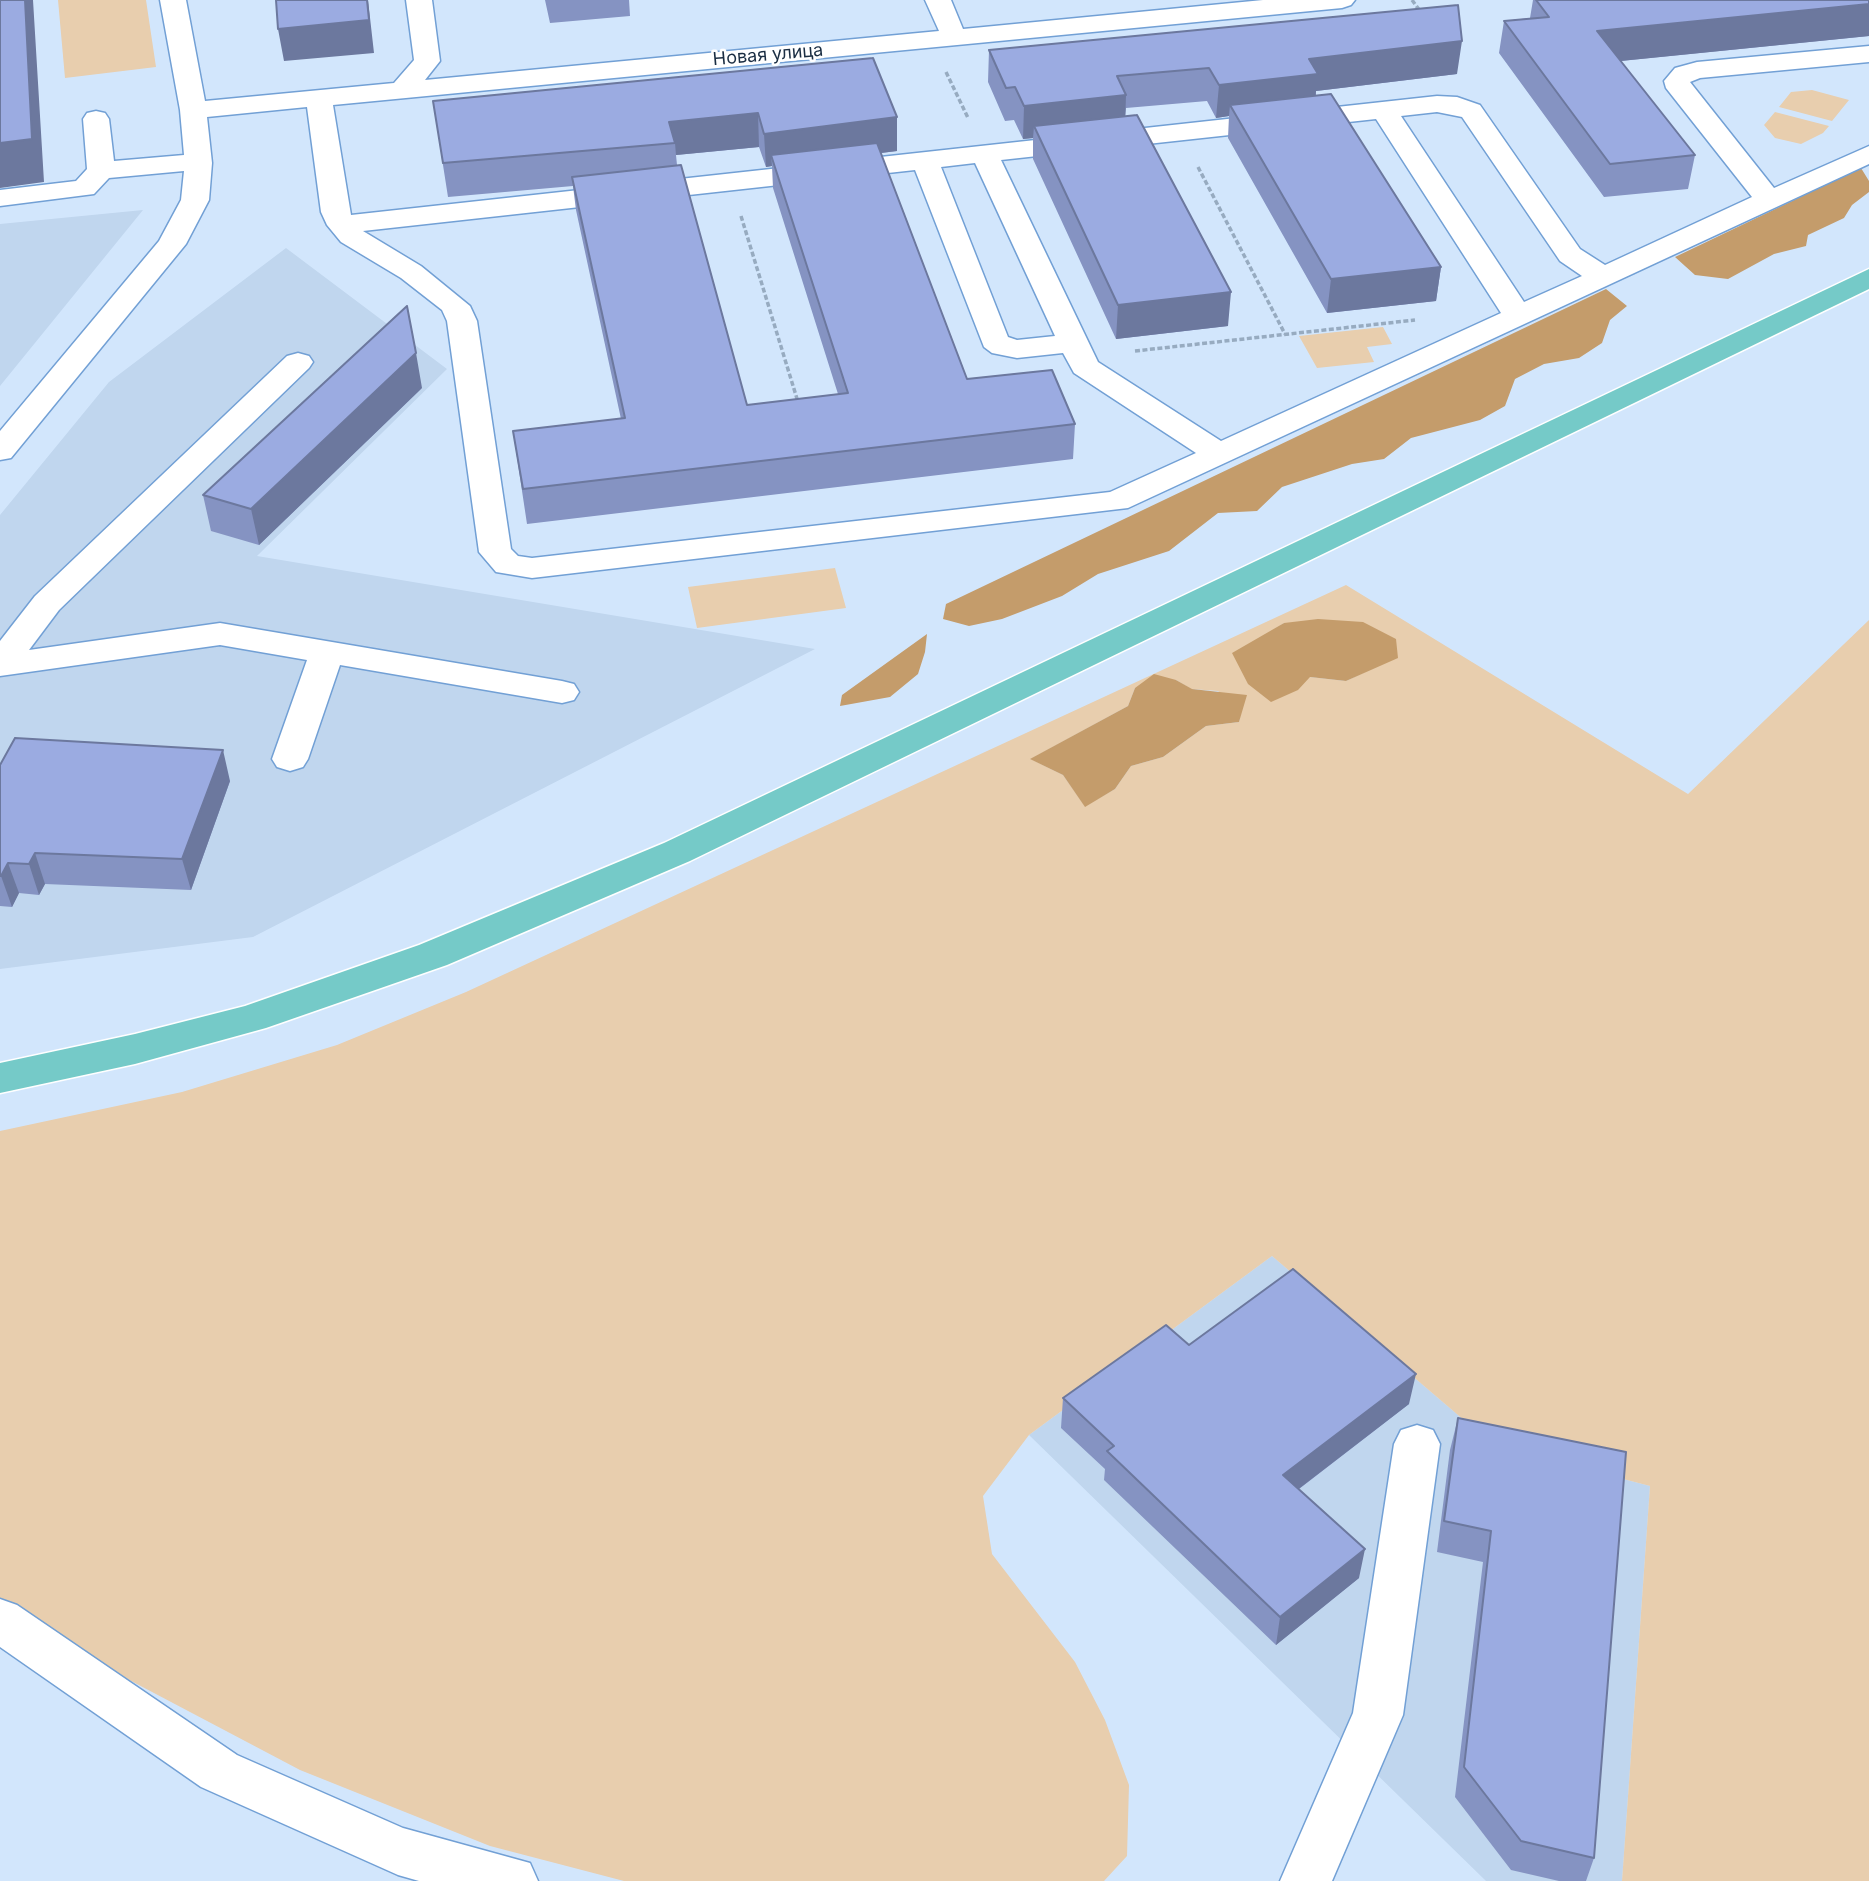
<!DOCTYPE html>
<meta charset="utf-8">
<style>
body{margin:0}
canvas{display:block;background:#d2e6fc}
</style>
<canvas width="1869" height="1881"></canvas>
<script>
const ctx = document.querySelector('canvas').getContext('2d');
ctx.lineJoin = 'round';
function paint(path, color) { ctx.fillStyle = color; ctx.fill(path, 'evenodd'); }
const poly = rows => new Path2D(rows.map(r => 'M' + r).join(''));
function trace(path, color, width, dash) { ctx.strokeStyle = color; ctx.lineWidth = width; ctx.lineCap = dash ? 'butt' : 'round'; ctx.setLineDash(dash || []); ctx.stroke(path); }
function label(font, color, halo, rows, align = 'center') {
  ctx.font = font + ' Inter,sans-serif'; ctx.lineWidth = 5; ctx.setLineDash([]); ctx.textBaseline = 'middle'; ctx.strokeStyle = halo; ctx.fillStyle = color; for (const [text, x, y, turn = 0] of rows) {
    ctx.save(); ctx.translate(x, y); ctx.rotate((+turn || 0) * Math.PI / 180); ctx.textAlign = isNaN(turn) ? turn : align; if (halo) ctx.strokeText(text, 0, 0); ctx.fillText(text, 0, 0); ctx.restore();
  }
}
const built = poly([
 [143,210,0,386,0,224],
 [286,248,447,369,257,556,815,649,253,937,0,969,0,515,109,382],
 [1272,1256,1493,1445,1650,1486,1622,1881,1486,1881,1029,1435]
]);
const green = poly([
 [58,0,146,0,156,67,65,78],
 [1812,90,1849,100,1832,121,1779,107,1791,92],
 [1775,112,1829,126,1823,133,1801,144,1775,138,1764,125],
 [1383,327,1392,344,1367,347,1374,362,1317,368,1299,336],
 [835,568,846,608,697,628,688,587],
 [1346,585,1688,794,1869,620,1869,1881,1622,1881,1650,1486,1493,1445,1272,1256,1029,1435,983,1496,992,1554,1075,1662,1105,1720,1129,1785,1127,1856,1104,1881,624,1881,490,1846,300,1770,80,1654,0,1601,0,1131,182,1092,337,1045,466,992],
 [1284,623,1367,671,1346,681,1310,677,1262,638],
 [1176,680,1191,689,1218,691,1241,712,1239,722,1206,726,1163,757,1131,766,1115,789,1085,806,1063,775,1031,759,1128,706,1135,688]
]);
const forest = poly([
 [1861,168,1869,181,1869,192,1852,205,1844,218,1808,235,1806,246,1774,254,1728,279,1695,275,1675,257],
 [1606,289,1627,306,1610,320,1602,343,1579,358,1544,364,1515,379,1505,406,1480,420,1411,438,1384,459,1352,464,1282,487,1257,511,1218,513,1169,551,1098,574,1062,596,1002,619,969,626,943,619,946,604],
 [1318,619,1363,622,1396,639,1398,658,1346,681,1310,677,1298,690,1271,702,1248,684,1232,653,1284,623],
 [927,634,925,652,918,674,890,697,840,706,842,695],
 [1154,674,1176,680,1192,689,1247,695,1239,722,1206,726,1163,757,1131,766,1115,789,1085,807,1063,775,1030,759,1128,706,1135,688]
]);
const path = poly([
 [1412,0,1420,11],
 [946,72,968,118],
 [1198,167,1285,334],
 [741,216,798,402],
 [1135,351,1415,320]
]);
const minor = poly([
 [160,0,186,0,205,101,394,83,414,60,406,0,432,0,440,61,425,80,939,31,925,0,951,0,963,29,1263,0,1355,0,1351,5,1342,8,333,105,351,215,1437,96,1457,97,1480,105,1580,249,1605,265,1752,197,1666,88,1664,81,1675,68,1697,62,1869,46,1869,62,1700,78,1690,82,1774,188,1869,146,1869,164,1128,508,532,578,496,572,479,552,447,321,442,310,401,278,341,242,327,225,321,212,307,107,207,117,212,163,209,200,186,244,11,458,0,460,0,431,159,241,181,200,184,171,109,178,94,194,0,206,0,190,76,181,87,169,83,119,87,113,96,111,105,113,109,119,114,161,184,155,180,110,160,0],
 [1437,112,1462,117,1560,261,1582,276,1524,302,1401,116,1437,112],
 [1376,119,1501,313,1221,441,1098,362,1001,160,1376,119],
 [975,163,1055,336,1017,340,1008,337,941,167,975,163],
 [915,170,984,347,992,353,1017,358,1063,353,1074,373,1196,453,1110,492,532,558,518,556,511,549,477,321,470,306,421,266,363,231,915,170],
 [298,353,309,356,313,362,309,368,59,610,29,650,220,623,562,681,574,684,579,692,574,700,562,703,340,665,308,759,303,767,290,771,277,767,272,759,307,660,220,645,0,676,0,641,35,596,287,356,298,353],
 [1417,1425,1433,1430,1440,1444,1403,1715,1332,1881,1280,1881,1353,1713,1394,1444,1401,1430,1417,1425],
 [0,1599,17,1605,237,1755,403,1828,530,1863,538,1881,419,1881,398,1875,201,1787,0,1647,0,1599]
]);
const major = poly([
 [1869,269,1869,289,690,861,447,965,266,1028,135,1064,0,1093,0,1063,135,1034,245,1006,419,945,664,843,1869,269]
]);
const wall = poly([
 [545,0,629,0,630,16,550,23],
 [1533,0,1869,0,1869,36,1620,61,1695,155,1688,189,1604,197,1499,53,1504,21,1530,18],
 [989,50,1457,74,1316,91,1316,96,1441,267,1436,301,1327,313,1228,138,1229,116,1216,118,1207,101,1126,108,1125,116,1228,326,1116,339,1033,159,1033,138,1023,139,1014,120,1005,121,988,82],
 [433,101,897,117,897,151,881,153,967,379,1075,424,1073,459,527,524,513,431,621,419,576,210,573,186,448,197],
 [759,147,766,167,772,166,773,188,838,394,747,405,677,165,676,155],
 [422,388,259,545,211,531,203,495],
 [0,765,230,781,191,890,45,884,39,895,19,893,12,907,0,906],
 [1189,1345,1409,1404,1299,1489,1359,1578,1276,1645,1104,1480,1105,1469,1061,1428,1063,1398],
 [1458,1418,1594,1858,1586,1881,1559,1881,1511,1870,1455,1797,1483,1562,1437,1552,1450,1450]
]);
const shadedWall = poly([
 [25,0,33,0,44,182,0,188,0,143],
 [368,0,374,53,284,61,278,29],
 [1869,4,1869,36,1591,64,1597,31],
 [1462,41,1457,74,1316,91,1314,107,1230,105,1229,116,1216,118,1219,85,1309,59],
 [1126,95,1125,128,1034,126,1033,138,1023,139,1024,106],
 [758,113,759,147,676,155,675,143,669,122],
 [897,117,897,151,775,166,771,155,772,166,766,167,764,134],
 [1441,267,1436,301,1327,313,1331,279],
 [1231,292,1228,326,1116,339,1118,305],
 [416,353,422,388,259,545,251,509],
 [223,750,230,781,191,890,182,859],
 [35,853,45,884,39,895,29,864],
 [8,863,19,893,12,907,1,876],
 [1416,1374,1409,1404,1279,1504,1283,1475],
 [1365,1549,1359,1578,1276,1645,1280,1617]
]);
const building = poly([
 [0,0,25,0,32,139,0,143,0,0],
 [276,0,367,0,369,20,278,29,276,0],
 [1536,0,1869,0,1869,4,1597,31,1695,155,1610,164,1504,21,1549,17,1536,0],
 [1458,5,1462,41,1309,59,1318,74,1219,85,1209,68,1117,76,1126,95,1024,106,1015,87,1006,88,989,50,1458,5],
 [873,58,897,117,764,134,758,113,669,122,675,143,443,163,433,101,873,58],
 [1331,94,1441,267,1331,279,1230,105,1331,94],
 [1137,115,1231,292,1118,305,1034,126,1137,115],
 [877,143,967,379,1052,370,1075,424,523,489,513,431,625,418,572,177,681,165,747,405,848,393,771,155,877,143],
 [407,306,416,353,251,509,203,495,407,306],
 [15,738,223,750,182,859,35,853,29,864,8,863,1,876,0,876,0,765,15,738],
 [1293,1269,1416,1374,1283,1475,1365,1549,1280,1617,1107,1451,1114,1446,1063,1398,1166,1325,1189,1345,1293,1269],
 [1458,1418,1626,1452,1594,1858,1521,1841,1464,1767,1491,1531,1444,1521,1458,1418]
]);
const farStreetnames = [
 ["Новая улица",768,55,-5]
];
paint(built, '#c0d6ee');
paint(green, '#e8ceae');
paint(forest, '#c49c6b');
trace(minor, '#72a0d5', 3);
trace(major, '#fff', 3);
trace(path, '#97abc0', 3.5, [5, 2.5]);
paint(minor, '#fff');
paint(major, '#75cac8');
paint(wall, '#8593c2');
paint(shadedWall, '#6c789e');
paint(building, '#9babe1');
trace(building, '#6c789e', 2);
label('18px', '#1b2e43', '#fff', farStreetnames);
</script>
